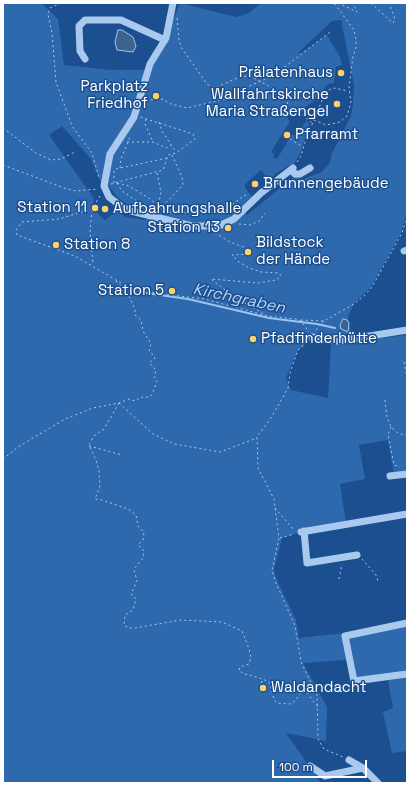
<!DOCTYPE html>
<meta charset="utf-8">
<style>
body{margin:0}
#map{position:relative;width:410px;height:786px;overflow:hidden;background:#1b4f8f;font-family:"Space Grotesk",sans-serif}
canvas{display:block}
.frame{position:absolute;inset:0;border:4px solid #fff;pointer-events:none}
.scale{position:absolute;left:272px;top:760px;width:95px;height:18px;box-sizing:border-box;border:2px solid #fff;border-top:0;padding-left:5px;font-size:12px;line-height:14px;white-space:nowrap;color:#fff;-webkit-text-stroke:3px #1b4f8f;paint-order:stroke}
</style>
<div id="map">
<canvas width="410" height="786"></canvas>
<div class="frame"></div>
<div class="scale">100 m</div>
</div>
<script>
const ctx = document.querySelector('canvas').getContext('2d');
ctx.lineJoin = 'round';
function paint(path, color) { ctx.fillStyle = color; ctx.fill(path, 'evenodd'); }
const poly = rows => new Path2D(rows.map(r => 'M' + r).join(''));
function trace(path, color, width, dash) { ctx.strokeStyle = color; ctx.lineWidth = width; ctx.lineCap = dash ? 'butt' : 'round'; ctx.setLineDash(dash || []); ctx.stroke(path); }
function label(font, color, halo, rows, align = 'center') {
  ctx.font = font + ' "Space Grotesk",sans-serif'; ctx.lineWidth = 3; ctx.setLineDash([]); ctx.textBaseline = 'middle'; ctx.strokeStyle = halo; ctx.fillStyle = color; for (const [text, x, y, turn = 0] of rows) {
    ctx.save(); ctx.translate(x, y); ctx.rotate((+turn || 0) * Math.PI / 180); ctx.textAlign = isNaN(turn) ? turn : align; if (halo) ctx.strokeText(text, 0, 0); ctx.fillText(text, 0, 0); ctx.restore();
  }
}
const green = poly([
 [3,3,41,3,55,16,58,19,64,65,112,70,146,70,165,40,180,3,236,17,249,13,261,3,405,3,407,5,407,213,401,233,380,271,371,287,354,303,348,317,353,341,407,335,407,473,394,474,388,440,359,445,365,479,340,484,346,523,301,532,282,538,274,570,276,578,296,620,299,638,373,630,407,625,407,751,392,753,383,712,393,708,388,680,352,686,346,660,303,663,327,707,326,741,286,733,321,783,3,783],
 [341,20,354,85,353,105,351,116,332,153,330,162,322,172,303,179,295,176,247,215,240,208,252,197,245,187,245,184,261,170,269,181,275,174,290,165,292,167,301,152,309,124,307,120,296,136,292,134,277,159,273,157,274,154,271,152,290,121,287,118,292,111,299,115,308,105,314,101,328,84,334,83,336,67,342,65,340,57,327,35,300,54,299,52,332,21],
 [62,126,91,159,100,181,104,188,107,169,108,185,118,198,131,207,157,212,145,220,126,217,117,211,105,220,94,210,93,197,49,135],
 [313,339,331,344,328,398,291,390,286,378,298,350]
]);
const water = poly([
 [118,30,122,30,133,37,136,46,133,52,117,50,115,42,118,30],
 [343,319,347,320,349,323,348,332,341,329,340,325,343,319]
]);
const stream = poly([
 [139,292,188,299,269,318,317,324,335,328]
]);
const path = poly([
 [61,3,50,8,48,14,52,33,56,82,72,126,92,153,99,177],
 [338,3,357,12,353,3],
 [371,3,393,23,395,19,389,3],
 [177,18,179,40,181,47,207,84,212,87,217,87,242,76,252,77,289,97,286,109,303,107],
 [146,100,162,99,171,104,187,108,230,98,247,87,273,76,330,32],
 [303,108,299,112,312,123],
 [146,119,145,124,153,142],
 [314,120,326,125,340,122,347,116,351,102,349,88,353,56,356,47,356,39,354,30,334,3],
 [159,122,162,131,176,152],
 [3,128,36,153,51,160,61,159,75,152],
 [290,139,303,147],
 [127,142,153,142,166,148,171,145],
 [297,162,301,156,306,139,326,91,334,88,348,91],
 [3,165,67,189,76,191,98,189],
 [120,168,121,159,130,137],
 [157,173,161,192,158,206],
 [114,183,114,171,116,169,167,158],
 [117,183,122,191,138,202,158,209],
 [117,183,129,186,152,200,157,208],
 [111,184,163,170,168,155,176,153,195,139,193,134,140,117],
 [100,196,92,209,59,219,22,222,16,230,17,235,75,256,126,286,154,293,204,299,268,316,296,319,301,321,309,332],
 [92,210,90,232,93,264],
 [159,210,183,185,182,177,172,155],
 [165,211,170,205],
 [164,212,194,213,212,211,228,208,245,195,248,196],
 [239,224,250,225,259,221,265,213],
 [215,233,230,242,251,250,249,254,232,255,239,262,249,268,261,272,279,273,281,276,276,280,258,283,211,279,233,296,266,315],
 [301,320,324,321,354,304,365,295,372,287,402,233,407,218],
 [316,330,320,324,324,321],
 [307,342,298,350,290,373,288,388,271,418,257,437,258,468,274,499,279,538,272,570,276,583,295,626,301,662,317,695,318,739,324,749,343,757],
 [404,362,407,378],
 [385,400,387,418,391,427,398,433,407,436],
 [119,403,104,429,94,436,89,445,96,460,99,471,100,486,95,499,102,500,128,509,136,515,138,526,144,532,143,540,138,545,144,551,143,558,134,569,137,581,131,594,136,599,133,610,125,615,124,625,129,628,135,628,181,620,222,622,242,631,248,646,251,657,249,664,240,667,239,671,245,674,263,679,270,683,274,700,277,703,290,704,295,701,302,691,307,692,315,704,319,707],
 [119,403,153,434,174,444,220,452,257,438],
 [391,427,388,435,394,465,400,467],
 [89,446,122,455],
 [3,459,18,447,65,419,93,408,119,403,129,399,135,401,141,397,145,398,152,395,157,381,154,376,156,370,149,363,155,358,149,350,151,344,143,331,141,320,135,315,135,309,128,294,116,281],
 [275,508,294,530],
 [280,538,294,534],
 [362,559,376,575,378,581],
 [339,579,342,564],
 [261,688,262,679]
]);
const minor = poly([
 [173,3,166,38,150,64,134,117,110,154,104,186,109,197,122,207,131,211,192,226,219,226,234,219,261,193,293,168],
 [85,59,80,51,79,26,85,20,121,20,165,40],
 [291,170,295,174,300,174,310,168],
 [404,251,407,250],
 [312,337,338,341,407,330],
 [390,476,407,474],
 [304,531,307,563,357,555],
 [301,532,407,514],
 [407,623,345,636,354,681,407,674],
 [349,760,363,768,378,783],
 [310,766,325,776,363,768]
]);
const markers = [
 [341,73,4,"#ffd166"],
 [156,96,4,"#ffd166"],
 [337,104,4,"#ffd166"],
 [287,135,4,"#ffd166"],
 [255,184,4,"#ffd166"],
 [95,208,4,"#ffd166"],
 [105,209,4,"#ffd166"],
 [228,228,4,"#ffd166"],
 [56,245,4,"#ffd166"],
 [248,252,4,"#ffd166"],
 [172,291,4,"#ffd166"],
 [253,339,4,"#ffd166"],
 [263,688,4,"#ffd166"]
];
const poiNames = [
 ["Prälatenhaus",333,73,"right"],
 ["Parkplatz",148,87,"right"],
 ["Friedhof",148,104,"right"],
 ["Wallfahrtskirche",329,95,"right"],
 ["Maria Straßengel",329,112,"right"],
 ["Pfarramt",295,135],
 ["Brunnengebäude",263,184],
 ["Station 11",87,208,"right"],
 ["Aufbahrungshalle",113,209],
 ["Station 13",220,228,"right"],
 ["Bildstock",256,243],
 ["der Hände",256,260],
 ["Station 8",64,245],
 ["Station 5",164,291,"right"],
 ["Pfadfinderhütte",261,339],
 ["Waldandacht",271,688]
];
const waterNames = [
 ["Kirchgraben",239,299,12]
];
paint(green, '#2e69ad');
paint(water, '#3c6290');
trace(water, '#9cc4f0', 1);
trace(stream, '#9cc4f0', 2);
trace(path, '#a9c9ee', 1, [2, 3]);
trace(minor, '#a9c9ee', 7);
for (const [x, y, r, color] of markers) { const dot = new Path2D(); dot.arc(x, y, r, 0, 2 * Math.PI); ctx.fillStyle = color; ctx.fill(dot); trace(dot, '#1b4f8f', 1.5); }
label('15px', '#fff', '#1b4f8f', poiNames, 'left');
label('italic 16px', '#b5d3f5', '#1b4f8f', waterNames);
</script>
